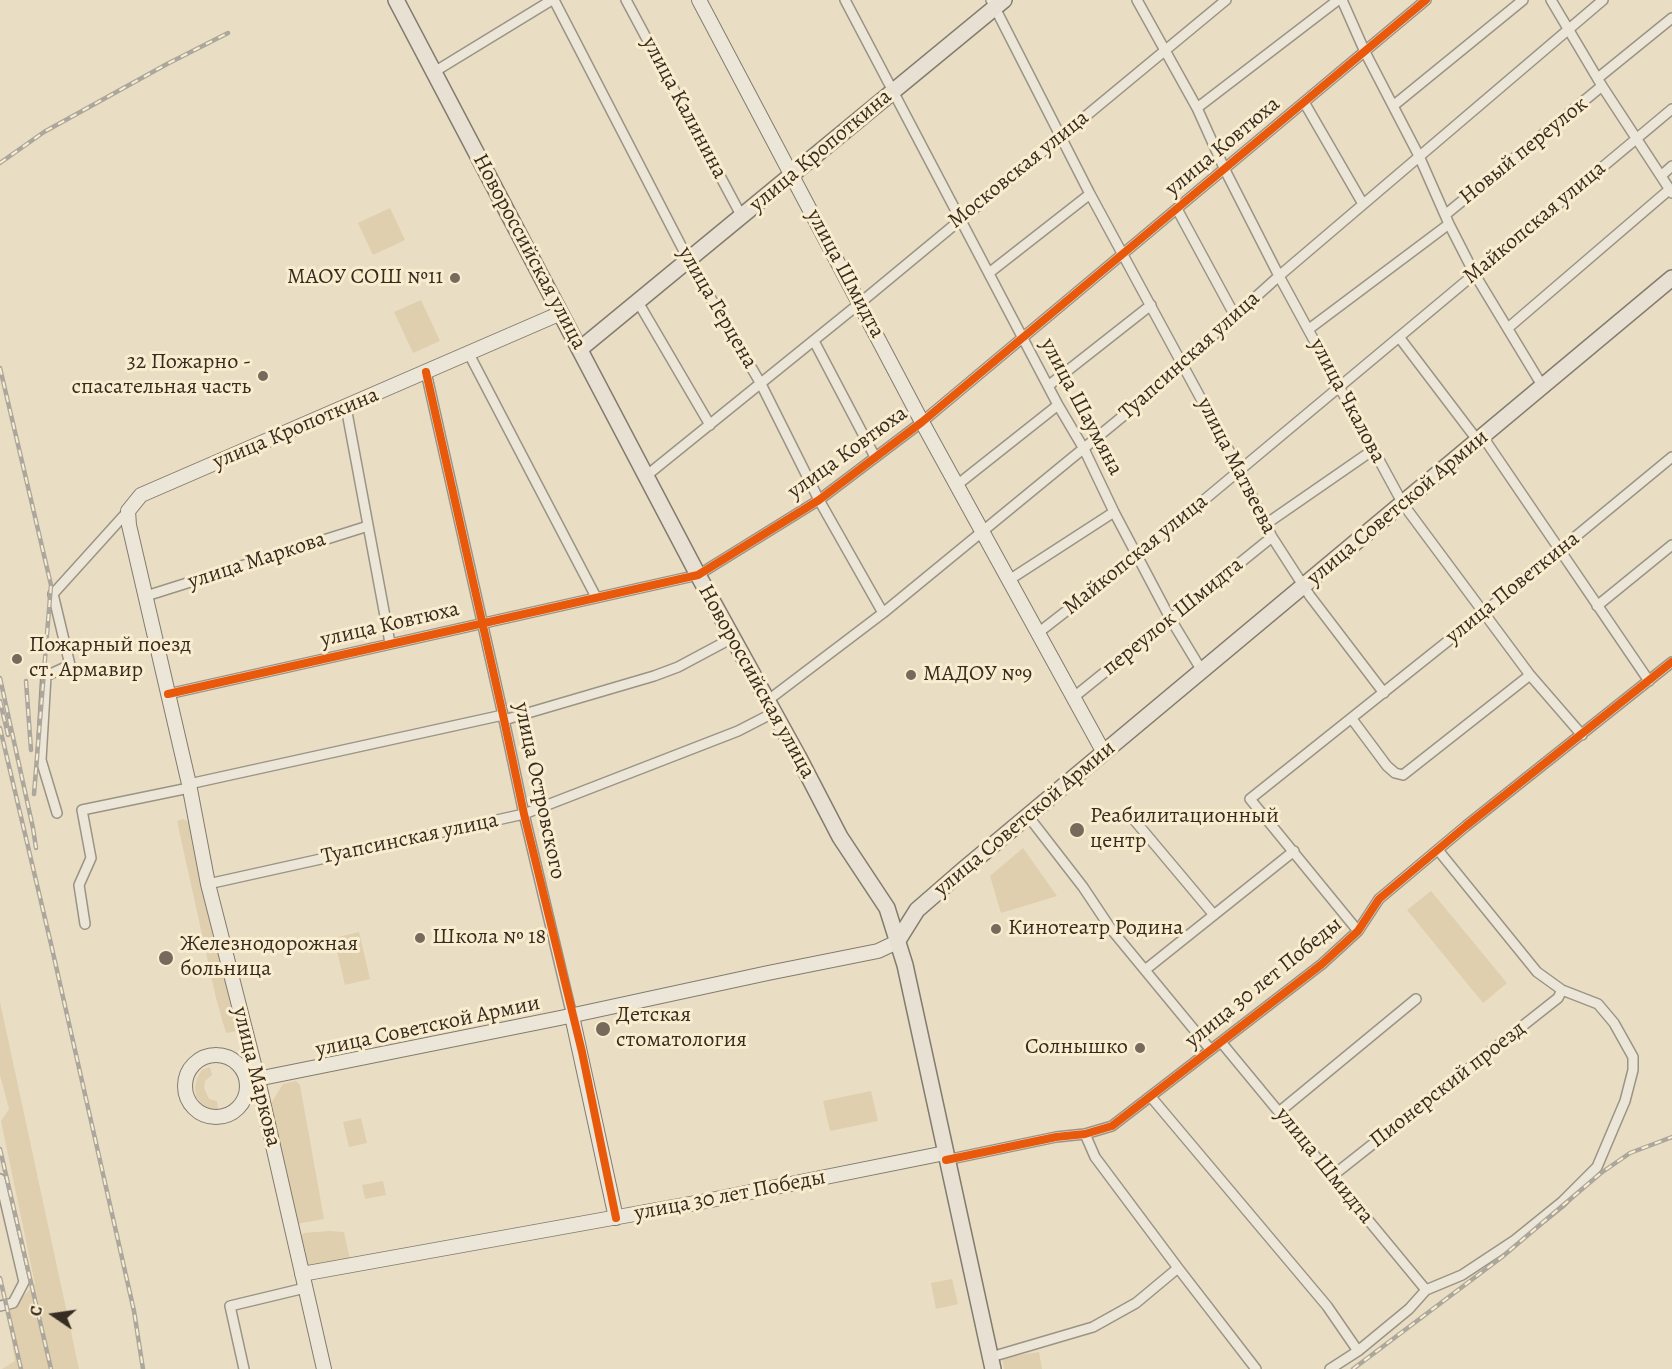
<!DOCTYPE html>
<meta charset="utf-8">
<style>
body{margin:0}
#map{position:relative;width:1672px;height:1369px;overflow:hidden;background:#e9ddc4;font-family:Alegreya,serif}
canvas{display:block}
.north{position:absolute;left:24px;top:1285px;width:60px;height:60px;-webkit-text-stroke:4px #faedcf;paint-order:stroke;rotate:283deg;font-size:16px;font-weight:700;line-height:24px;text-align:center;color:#362c22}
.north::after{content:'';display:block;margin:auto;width:21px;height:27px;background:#362c22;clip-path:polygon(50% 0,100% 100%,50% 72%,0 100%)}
</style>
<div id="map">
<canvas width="1672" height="1369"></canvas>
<div class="north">С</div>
</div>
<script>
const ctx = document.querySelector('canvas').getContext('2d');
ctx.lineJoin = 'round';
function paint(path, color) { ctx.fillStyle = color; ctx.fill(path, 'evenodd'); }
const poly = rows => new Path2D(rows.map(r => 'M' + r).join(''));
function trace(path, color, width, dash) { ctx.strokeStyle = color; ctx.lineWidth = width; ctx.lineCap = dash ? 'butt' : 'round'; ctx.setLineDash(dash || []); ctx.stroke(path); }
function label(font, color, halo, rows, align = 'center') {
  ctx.font = font + ' Alegreya,serif'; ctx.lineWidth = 6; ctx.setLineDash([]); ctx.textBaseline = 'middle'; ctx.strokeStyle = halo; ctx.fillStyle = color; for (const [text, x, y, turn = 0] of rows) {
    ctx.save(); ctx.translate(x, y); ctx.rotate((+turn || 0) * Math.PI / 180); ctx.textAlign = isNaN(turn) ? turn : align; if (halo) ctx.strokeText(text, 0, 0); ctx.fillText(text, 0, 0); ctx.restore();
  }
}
const green = poly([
 [390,208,405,240,373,255,358,223],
 [421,300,440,341,413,353,394,312],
 [183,819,189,822,239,1027,237,1031,226,1033,216,998,177,821],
 [1023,848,1057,896,1001,913,990,876],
 [1431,891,1507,983,1483,1003,1407,910],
 [359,932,370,979,345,985,334,938],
 [0,1002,79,1369,2,1369,15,1361,7,1313,35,1284,1,1121,9,1109,0,1075],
 [210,1067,212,1075,205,1081,204,1088,209,1099,217,1101,218,1110,208,1108,201,1103,196,1096,195,1087,197,1078,202,1070],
 [296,1081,300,1085,324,1219,296,1224,270,1105,283,1084],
 [871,1091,878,1121,830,1131,823,1101],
 [361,1118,367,1143,349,1147,343,1122],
 [383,1181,386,1195,365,1199,362,1185],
 [329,1231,344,1232,350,1260,310,1269,303,1266,298,1239,304,1233],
 [952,1279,958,1304,936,1309,931,1283],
 [1039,1352,1042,1369,1004,1369,1002,1358]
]);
const street = poly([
 [554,0,689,261,761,384,819,500,883,613],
 [626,0,742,217],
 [845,0,1058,405,1084,449,1114,512,1170,618,1202,671],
 [991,0,1090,194,1239,469,1272,537,1310,596,1384,693],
 [1137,0,1197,108,1225,170,1279,276,1403,504,1530,675,1582,735],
 [1342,0,1365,52,1419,156,1449,224,1474,273,1543,387],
 [1551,0,1602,86,1672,193],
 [434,72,552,0],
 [1598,78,1672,18],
 [1304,102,1363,204],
 [1393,106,1523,0],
 [1197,108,1338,0],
 [1662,175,1672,166],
 [1177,209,1235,316],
 [1445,215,1602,86],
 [989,273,1090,194],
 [638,302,710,425],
 [1508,328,1670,189],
 [1309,329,1449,224],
 [1399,337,1478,441],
 [814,341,875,457],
 [469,354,596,597],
 [426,372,503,715,524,814,572,1016],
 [1048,386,1151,305],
 [346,407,390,643],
 [1483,437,1649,681],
 [646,476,860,303,1226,0],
 [957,485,1058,405],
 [1266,524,1373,450],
 [1009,580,1114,512],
 [146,596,368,526],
 [1597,606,1672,545],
 [1038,633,1137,556,1672,109],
 [168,694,698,575,819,500,922,422,1426,0],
 [1074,697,1272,537],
 [767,701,883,613,1128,412,1279,276,1603,0],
 [1352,719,1387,766,1395,773,1403,775,1530,675],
 [504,720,654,676,678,667,723,643,731,636],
 [189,784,503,715],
 [57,813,41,760,46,676,70,665,53,594,128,511],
 [1130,815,1214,915],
 [1028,816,1083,887,1111,929,1210,1049],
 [208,884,524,814,738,731,773,713],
 [85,924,79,885,91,858,82,810,189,788],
 [1358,931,1250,799,1483,613,1672,457],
 [1145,970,1294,851],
 [1221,1042,1426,1290],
 [1151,1097,1327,1306,1358,1351],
 [1279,1112,1416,999],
 [1085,1134,1095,1157,1178,1268,1256,1369],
 [946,1160,1056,1137,1085,1134,1112,1126,1322,964,1358,931,1379,899,1466,826,1672,662],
 [1331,1177,1558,998,1562,990],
 [0,1179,24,1282,13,1303,0,1306],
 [991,1357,1093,1327,1136,1303,1178,1268],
 [244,1369,230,1306,305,1288],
 [1330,1369,1358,1351,1409,1309,1426,1290,1462,1275,1515,1240,1562,1202,1597,1167,1625,1101,1633,1070,1633,1057,1614,1023,1598,1004,1562,990,1537,972,1438,850]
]);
const secondary = poly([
 [699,0,922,422,1104,753],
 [572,1016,616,1218],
 '185 1086a31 31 0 1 1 62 0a31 31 0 1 1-62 0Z',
 [247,1081,560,1018,768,973,878,951,897,942],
 [302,1274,701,1202,945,1153],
 [324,1369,258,1080,208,884,189,784,129,525,128,511,141,495,561,313]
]);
const primary = poly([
 [396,0,698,575,798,756,840,837,887,908,905,965,993,1369],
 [580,349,1004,0],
 [897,942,917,910,963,870,1672,278]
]);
const rail = poly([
 [0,163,44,132,167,64,228,33],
 [0,368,51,585,34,794],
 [0,678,33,828,36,848],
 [26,681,31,750],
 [0,701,8,735],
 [0,728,51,944,134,1311,143,1369],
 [0,1149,51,1369],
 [0,1278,21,1369],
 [1353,1369,1502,1257,1601,1173,1630,1153,1672,1137]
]);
const cycleway = poly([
 [426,372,503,715,524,814,582,1052,616,1218],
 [168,694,698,575,819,500,922,422,1426,0],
 [946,1160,1056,1137,1085,1134,1112,1126,1322,964,1358,931,1379,899,1466,826,1672,662]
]);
const markers = [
 [455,278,6,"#756a5b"],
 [263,376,6,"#756a5b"],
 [17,659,6,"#756a5b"],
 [911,675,6,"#756a5b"],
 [1077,830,8,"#756a5b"],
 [996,929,6,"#756a5b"],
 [420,938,6,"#756a5b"],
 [166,958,8,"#756a5b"],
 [603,1029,8,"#756a5b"],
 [1140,1048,6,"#756a5b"]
];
const streetNames = [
 ["улица Калинина",684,108,62],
 ["улица Ковтюха",1223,147,-40],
 ["улица Кропоткина",821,151,-40],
 ["Новый переулок",1524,151,-39],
 ["Московская улица",1019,170,-39],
 ["Майкопская улица",1535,223,-40],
 ["Новороссийская улица",529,252,62],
 ["улица Шмидта",845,274,62],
 ["улица Герцена",717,308,60],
 ["Туапсинская улица",1190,356,-42],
 ["улица Чкалова",1347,401,62],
 ["улица Шаумяна",1081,407,62],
 ["улица Кропоткина",296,429,-23],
 ["улица Ковтюха",848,453,-36],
 ["улица Матвеева",1236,466,63],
 ["улица Советской Армии",1398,508,-40],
 ["Майкопская улица",1136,555,-39],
 ["улица Маркова",257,561,-18],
 ["улица Поветкина",1513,588,-39],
 ["переулок Шмидта",1173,617,-39],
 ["улица Ковтюха",390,625,-13],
 ["Новороссийская улица",756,682,61],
 ["улица Островского",539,791,78],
 ["улица Советской Армии",1025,819,-40],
 ["Туапсинская улица",410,839,-12],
 ["улица 30 лет Победы",1264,983,-39],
 ["улица Советской Армии",428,1027,-12],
 ["улица Маркова",256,1077,76],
 ["Пионерский проезд",1448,1085,-38],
 ["улица Шмидта",1324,1166,51],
 ["улица 30 лет Победы",730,1196,-11]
];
const poiNames = [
 ["МАОУ СОШ №11",443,278,"right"],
 ["32 Пожарно -",251,363,"right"],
 ["спасательная часть",251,388,"right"],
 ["Пожарный поезд",29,646],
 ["ст. Армавир",29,671],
 ["МАДОУ №9",923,675],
 ["Реабилитационный",1090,817],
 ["центр",1090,842],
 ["Кинотеатр Родина",1008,929],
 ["Школа № 18",432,938],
 ["Железнодорожная",180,945],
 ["больница",180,970],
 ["Детская",616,1016],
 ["стоматология",616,1041],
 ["Солнышко",1128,1048,"right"]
];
paint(green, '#dfcfae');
trace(street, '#9b9485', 12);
trace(secondary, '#837c6e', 16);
trace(primary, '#837c6e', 18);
trace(street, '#ece6d9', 9);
trace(secondary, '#ece6d9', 14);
trace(primary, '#e8e1d3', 15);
trace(rail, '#aca79c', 4.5);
trace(rail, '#faedcf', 2, [7]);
trace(cycleway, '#e8590c', 8);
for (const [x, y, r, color] of markers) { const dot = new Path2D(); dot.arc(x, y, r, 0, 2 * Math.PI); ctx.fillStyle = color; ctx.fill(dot); trace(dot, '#faedcf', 2); }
label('22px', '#362c22', '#faedcf', streetNames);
label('22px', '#362c22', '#faedcf', poiNames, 'left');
</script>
